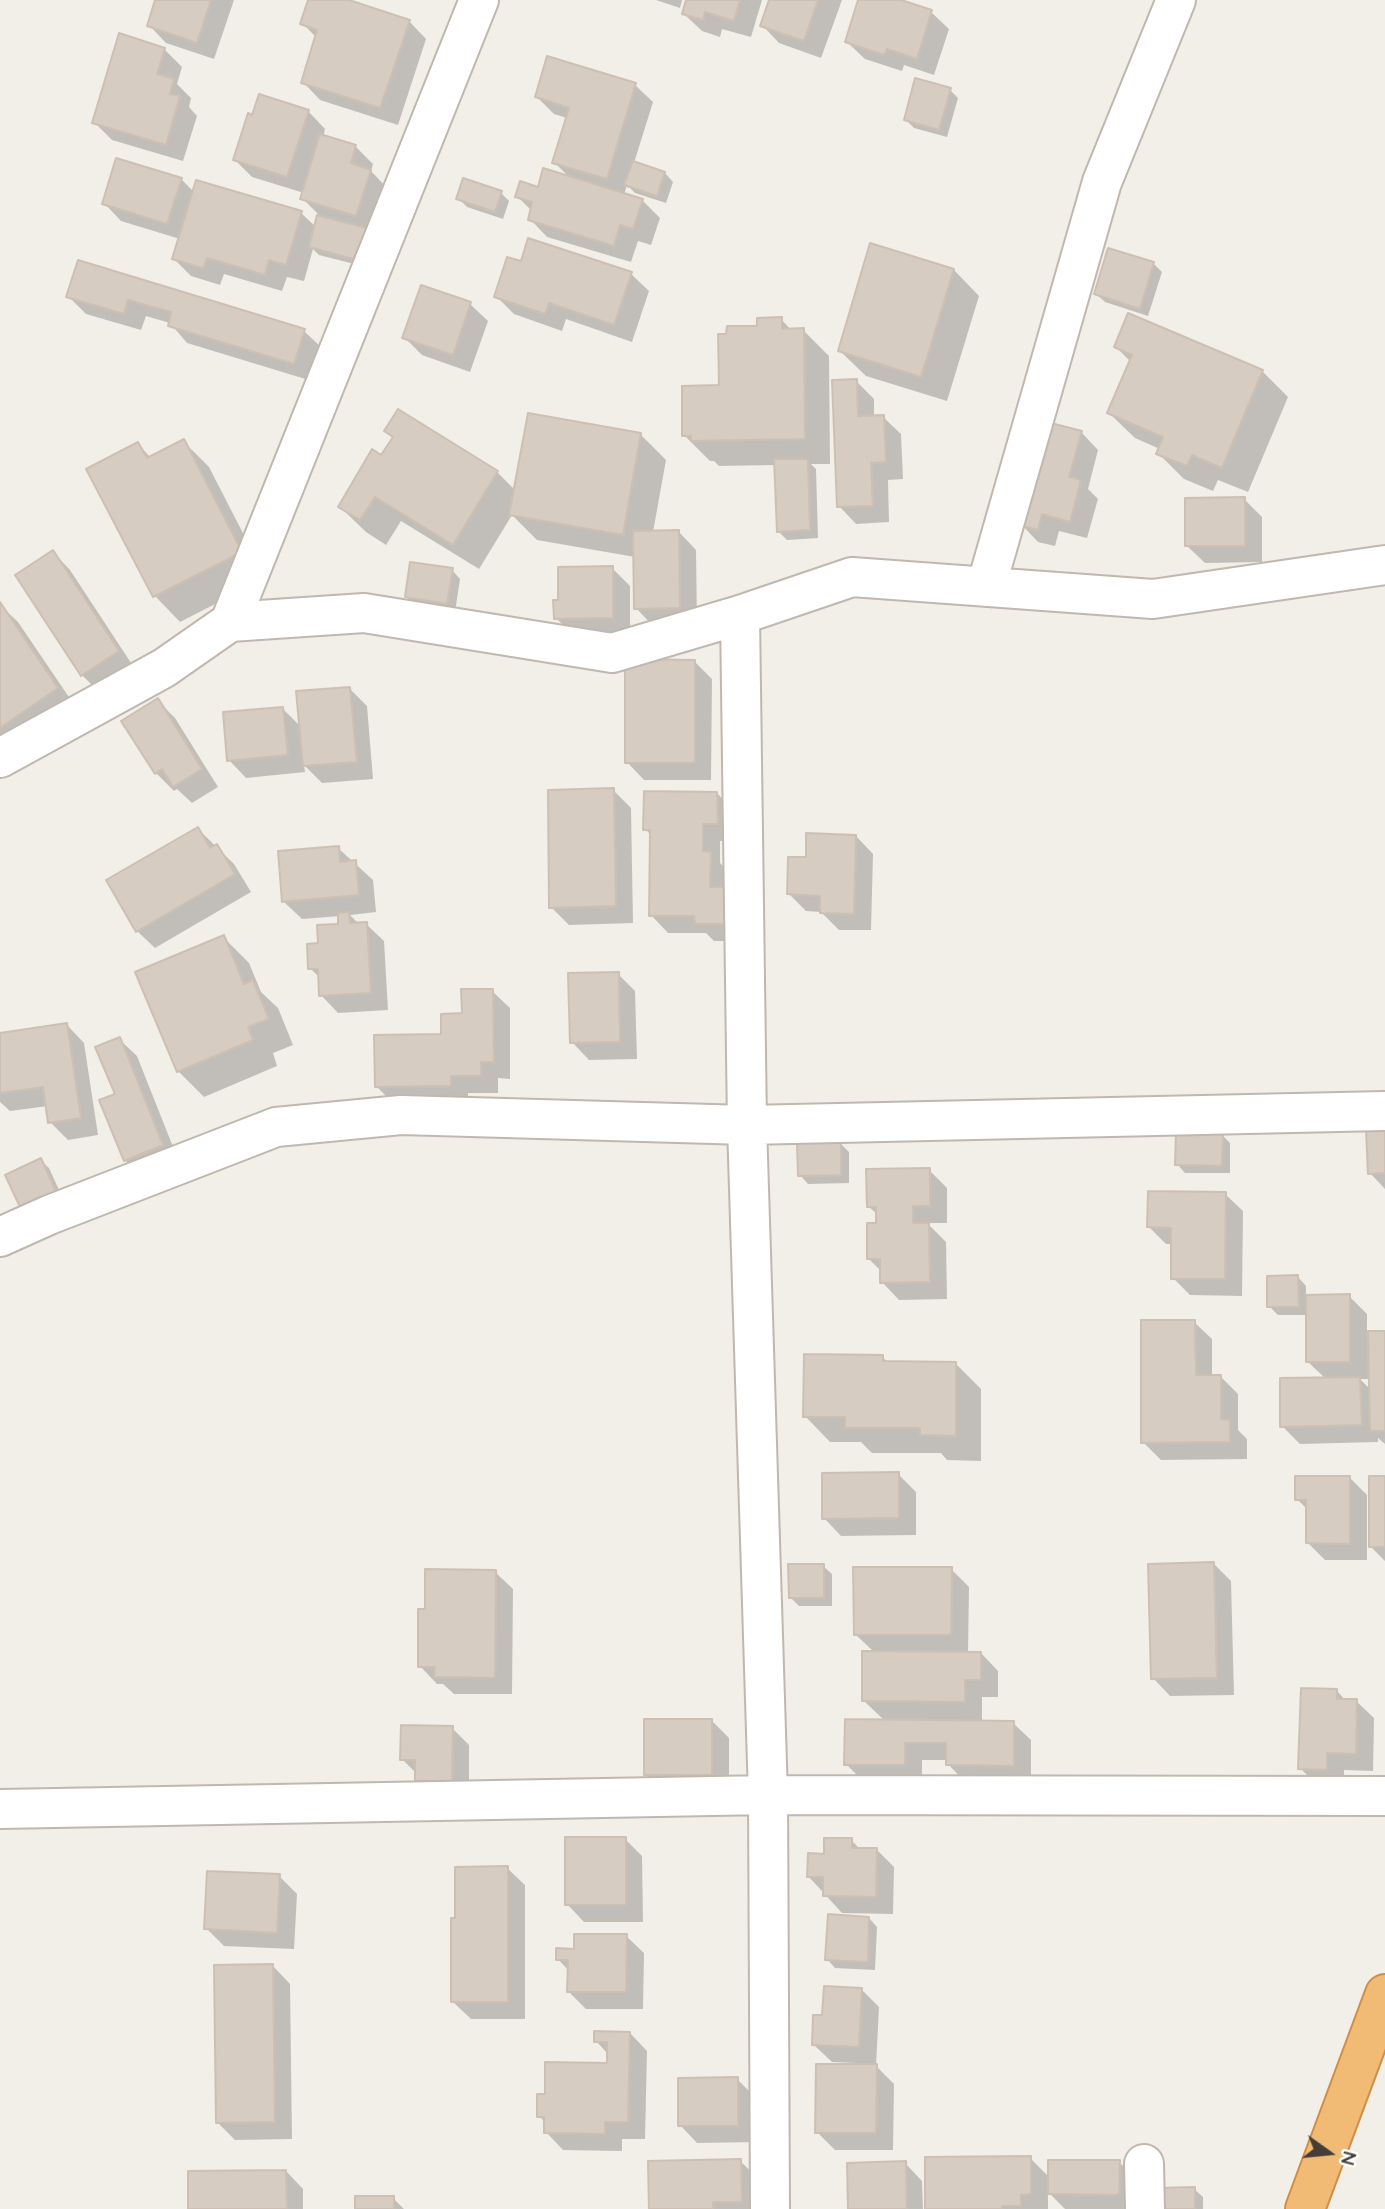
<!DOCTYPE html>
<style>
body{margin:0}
#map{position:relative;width:1385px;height:2209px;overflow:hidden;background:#f2eee8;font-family:Quicksand,sans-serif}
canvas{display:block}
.north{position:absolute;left:1294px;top:2118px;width:70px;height:70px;-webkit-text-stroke:5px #fff;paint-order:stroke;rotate:105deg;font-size:19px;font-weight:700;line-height:28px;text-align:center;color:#453e37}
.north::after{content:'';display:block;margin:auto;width:24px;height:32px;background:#453e37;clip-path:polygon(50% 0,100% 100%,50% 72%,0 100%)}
</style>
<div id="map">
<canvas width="1385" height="2209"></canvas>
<div class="north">N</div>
</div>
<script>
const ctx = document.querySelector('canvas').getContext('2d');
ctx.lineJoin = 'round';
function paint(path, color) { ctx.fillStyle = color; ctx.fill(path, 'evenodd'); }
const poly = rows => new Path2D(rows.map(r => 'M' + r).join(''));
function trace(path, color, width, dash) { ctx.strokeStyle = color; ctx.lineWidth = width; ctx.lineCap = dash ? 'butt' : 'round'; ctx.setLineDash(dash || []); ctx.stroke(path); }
const shadow = poly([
 [156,0,234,0,214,59,166,43,149,25],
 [310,0,343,0,409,21,426,39,398,125,320,100,303,82,317,38,302,23],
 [656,0,682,0,680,8],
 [688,0,762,0,751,37,722,29,720,37,702,31,684,14],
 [771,0,842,0,821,58,779,43,762,25],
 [860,0,895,0,931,12,949,29,934,75,904,65,902,71,865,59,847,42],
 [164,49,182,67,177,84,191,98,189,107,197,116,183,161,112,140,94,122],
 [635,85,653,102,634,163,665,173,673,182,666,203,635,193,627,185,624,195,642,200,660,218,651,245,638,241,631,262,547,237,530,219,532,211,517,196,570,178,554,162,567,118,554,114,537,97],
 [950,90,958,98,947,137,914,128,906,120],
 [308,111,325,129,323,137,355,146,373,164,371,171,388,189,358,265,319,255,313,249,304,281,287,277,282,291,224,274,220,285,191,276,174,259,180,239,121,221,104,203,181,179,194,192,197,182,301,213,316,227,319,215,302,198,304,193,252,177,235,160],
 [501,193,509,201,503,219,467,207,458,198],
 [79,262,304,331,322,348,312,381,187,343,170,323,146,316,141,330,86,314,68,296],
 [522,263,631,274,649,291,632,342,566,319,562,331,514,314,496,296],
 [1153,263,1162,272,1148,316,1105,302,1096,294],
 [954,270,979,296,947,401,866,376,840,351],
 [470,304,488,321,470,372,422,355,404,337],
 [781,319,792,331,803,330,829,356,830,464,811,464,816,469,818,538,787,540,778,531,776,465,719,466,714,461,710,461,684,435,721,387,759,327],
 [1116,347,1262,371,1288,397,1248,492,1218,480,1213,491,1184,479,1158,453,1160,449,1135,438,1109,413,1131,362],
 [856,381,874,399,874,417,883,417,901,434,903,479,888,480,889,522,856,524,839,506],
 [387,431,497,472,516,491,640,434,666,460,653,532,679,532,696,550,697,625,653,626,636,608,635,557,537,540,512,515,479,569,401,521,386,545,366,532,340,507,382,457,394,438],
 [1081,432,1098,450,1088,489,1098,499,1087,538,1059,531,1055,546,1038,542,1021,524],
 [183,441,209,467,266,578,180,622,155,596,88,470,138,444,151,458],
 [1244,499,1262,517,1262,562,1205,563,1187,546],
 [53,552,70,570,135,669,100,693,82,675],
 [612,568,630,586,630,635,573,635,556,618,560,602],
 [452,570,460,579,455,612,415,605,407,597],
 [0,605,18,622,75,706,0,740],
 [694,661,712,679,711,780,644,780,627,762],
 [349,688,367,706,373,779,322,783,304,765,305,772,246,778,229,760,283,709,301,727],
 [157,700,175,718,218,787,192,803,177,789,174,791,156,773,123,722],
 [613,790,631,808,633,923,569,925,551,907],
 [717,793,734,811,734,841,720,841,720,863,728,871,746,941,714,941,706,933,668,933,651,915,652,836,645,829],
 [198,829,234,864,251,892,155,948,137,931],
 [856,836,873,854,871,930,839,930,821,912,806,911,789,894],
 [338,848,373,880,376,912,350,915,359,924,366,924,384,941,388,1010,338,1013,321,995,320,978,310,968,320,945,340,926,340,916,302,919,284,902],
 [223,937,249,963,261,992,278,1008,293,1045,273,1053,277,1066,204,1097,178,1071],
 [618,974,635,991,637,1059,589,1060,572,1042],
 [492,991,510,1008,510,1079,498,1078,498,1093,468,1093,468,1103,394,1104,376,1086,443,1035],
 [67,1025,84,1043,98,1135,68,1140,50,1122,48,1106,10,1111,0,1102,0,1035],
 [119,1039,137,1056,179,1162,143,1178,125,1160,117,1095],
 [1385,1130,1385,1189,1370,1173],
 [1222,1135,1230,1143,1230,1173,1185,1173,1177,1164],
 [840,1143,849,1152,849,1183,808,1184,800,1175],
 [40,1160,49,1168,64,1201,7,1176],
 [929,1170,947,1188,947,1223,930,1223,930,1226,946,1242,947,1299,899,1300,882,1282,882,1272,869,1259,878,1215,868,1206],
 [1225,1194,1243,1211,1242,1296,1190,1295,1173,1278,1173,1244,1166,1244,1149,1227],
 [1298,1277,1306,1286,1306,1297,1349,1296,1367,1314,1367,1333,1385,1332,1385,1444,1378,1438,1378,1442,1300,1444,1282,1426,1326,1379,1308,1362,1308,1315,1278,1315,1269,1306],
 [1360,1379,1371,1379,1371,1390],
 [1194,1322,1212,1339,1212,1377,1221,1377,1238,1394,1238,1430,1247,1439,1247,1459,1161,1460,1143,1442],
 [882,1357,889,1363,956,1364,981,1389,981,1461,947,1460,941,1453,872,1453,861,1442,830,1442,805,1416],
 [898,1474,916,1492,916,1535,841,1536,824,1518],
 [1349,1477,1367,1495,1367,1560,1325,1560,1308,1543,1308,1510,1297,1499],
 [1385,1478,1385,1561,1371,1547],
 [1214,1564,1231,1581,1234,1695,1170,1696,1153,1678],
 [823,1566,832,1574,832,1606,799,1606,791,1598],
 [951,1569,969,1587,968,1653,981,1653,998,1671,998,1697,982,1697,982,1722,1013,1723,1031,1740,1031,1783,965,1782,948,1764,948,1760,922,1760,922,1782,864,1782,846,1764,885,1721,864,1701,874,1652,855,1634],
 [495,1572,513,1589,512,1694,454,1694,443,1684,437,1684,420,1666,426,1611],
 [1337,1691,1346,1701,1356,1701,1374,1718,1373,1771,1344,1770,1344,1787,1318,1786,1300,1768],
 [712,1721,729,1738,729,1792,663,1792,645,1774],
 [452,1728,469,1745,469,1798,435,1798,417,1781,417,1774,402,1759],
 [625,1839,642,1856,643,1922,584,1922,567,1904],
 [851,1840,861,1850,877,1850,894,1867,893,1914,842,1913,809,1877,825,1855],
 [507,1868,525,1885,525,2019,471,2019,453,2002,457,1920],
 [279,1876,297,1894,294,1949,224,1946,206,1928],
 [869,1918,877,1927,875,1970,835,1968,827,1959],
 [626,1936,644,1953,643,2009,586,2009,569,1992,569,1971,558,1959,576,1950],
 [273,1966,290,1984,292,2139,235,2140,217,2122],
 [862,1990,879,2007,876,2066,894,2084,893,2150,835,2150,817,2132,855,2063,832,2062,814,2045],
 [630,2033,647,2051,645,2139,622,2139,622,2151,563,2150,546,2132,546,2123,539,2116,546,2096,608,2065,608,2054,596,2041],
 [737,2079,755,2097,755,2142,697,2143,680,2125],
 [1030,2158,1050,2178,1119,2162,1137,2180,1136,2209,1065,2209,1048,2192,1048,2209,927,2209],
 [740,2161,758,2178,758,2209,650,2209],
 [905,2163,922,2181,923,2209,849,2209],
 [286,2171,303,2189,303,2209,190,2209],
 [1194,2189,1203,2197,1203,2209,1159,2209],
 [393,2198,404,2209,357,2209]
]);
const building = poly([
 [155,0,211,0,197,43,147,26,155,0],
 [308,0,349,0,410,20,380,108,301,83,317,30,300,24,308,0],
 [686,0,740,0,734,21,705,12,703,20,682,14,686,0],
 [769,0,818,0,804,41,760,26,769,0],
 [858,0,901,0,932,10,917,59,887,49,884,55,845,42,858,0],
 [119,33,165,48,157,74,174,79,170,94,180,96,166,145,92,123,119,33],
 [547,56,636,83,607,179,552,163,569,108,535,97,547,56],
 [915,78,951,88,939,130,904,120,915,78],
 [259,94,309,110,287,177,233,160,248,113,252,115,259,94],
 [320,134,356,145,351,163,371,170,356,216,300,199,320,134],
 [116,158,182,178,167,224,102,204,116,158],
 [633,161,665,172,657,196,624,185,633,161],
 [543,168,643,199,633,229,620,225,614,246,528,220,532,202,515,197,520,181,538,187,543,168],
 [463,178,502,191,495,212,456,199,463,178],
 [196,180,302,211,286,265,269,260,265,275,207,258,203,268,172,259,196,180],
 [317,215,370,229,361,261,309,247,317,215],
 [528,238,632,272,614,325,549,303,545,314,494,297,507,257,521,261,528,238],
 [870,243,954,269,921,377,838,351,870,243],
 [1108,248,1154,262,1140,309,1094,294,1108,248],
 [78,260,305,329,294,364,168,326,171,312,128,300,124,314,66,297,78,260],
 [421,285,471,302,453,355,402,338,421,285],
 [1128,313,1263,370,1222,468,1192,455,1187,466,1156,454,1163,437,1107,413,1132,355,1114,347,1128,313],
 [782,317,782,329,804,328,805,439,691,441,691,436,682,436,682,386,719,385,718,334,726,334,727,326,757,326,757,318,782,317],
 [857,379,858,416,884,415,886,462,871,463,873,506,837,507,832,380,857,379],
 [398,409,498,471,453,545,375,497,360,520,338,507,372,449,381,455,393,437,384,431,398,409],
 [528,413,641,433,623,535,509,515,528,413],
 [1043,421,1082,431,1069,477,1081,480,1070,522,1042,514,1038,530,1019,525,1043,421],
 [184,439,242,552,153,597,86,469,138,442,147,458,184,439],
 [774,459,808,459,810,530,777,532,774,459],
 [1245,497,1245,546,1185,546,1185,498,1245,497],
 [679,530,680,608,634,609,633,531,679,530],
 [53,550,119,651,81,676,15,575,53,550],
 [410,562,453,568,447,604,405,597,410,562],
 [613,566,613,618,554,619,553,600,558,600,558,567,613,566],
 [0,602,58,688,0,728,0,602],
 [625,659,695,660,695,763,625,763,625,659],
 [350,687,357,762,303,766,296,691,350,687],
 [158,698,202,769,173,787,162,769,155,774,121,721,158,698],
 [283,707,288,755,227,761,223,712,283,707],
 [614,788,616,906,549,908,548,790,614,788],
 [644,791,717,792,718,824,703,824,703,851,711,852,710,887,729,887,729,924,695,924,694,916,649,916,650,830,643,830,644,791],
 [198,827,210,848,217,844,235,874,136,932,106,880,198,827],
 [806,833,856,835,854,914,820,913,820,896,787,894,788,857,806,857,806,833],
 [339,846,340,862,356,860,359,895,282,902,278,851,339,846],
 [349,912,350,923,367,922,371,993,319,996,318,969,308,969,307,944,318,943,317,925,338,924,338,913,349,912],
 [224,935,244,984,253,980,269,1019,248,1027,253,1040,177,1072,135,972,224,935],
 [619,972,620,1042,570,1043,568,973,619,972],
 [461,989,493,989,494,1062,481,1062,481,1076,451,1076,451,1086,375,1087,374,1035,441,1034,441,1014,462,1013,461,989],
 [67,1023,81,1118,48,1123,43,1087,0,1093,0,1033,67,1023],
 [120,1037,163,1145,124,1161,99,1100,115,1094,95,1047,120,1037],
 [1385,1128,1385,1173,1368,1174,1366,1129,1385,1128],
 [1176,1132,1223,1133,1222,1166,1175,1165,1176,1132],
 [841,1141,841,1175,798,1176,797,1142,841,1141],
 [41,1158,56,1192,21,1209,5,1175,41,1158],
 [930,1168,930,1206,913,1206,913,1223,929,1223,930,1282,880,1283,880,1259,867,1259,867,1223,876,1223,876,1207,867,1207,866,1169,930,1168],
 [1148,1191,1226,1192,1225,1279,1171,1279,1171,1228,1147,1227,1148,1191],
 [1298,1275,1299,1307,1267,1307,1267,1276,1298,1275],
 [1350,1294,1350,1362,1306,1362,1306,1295,1350,1294],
 [1141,1320,1195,1320,1196,1375,1221,1375,1221,1419,1230,1420,1230,1442,1141,1443,1141,1320],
 [1368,1331,1385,1331,1385,1431,1370,1431,1368,1331],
 [804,1354,883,1355,883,1361,956,1362,956,1436,920,1435,920,1428,845,1428,845,1417,803,1417,804,1354],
 [1360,1377,1362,1425,1280,1427,1280,1378,1360,1377],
 [899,1472,899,1518,822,1519,822,1473,899,1472],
 [1295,1476,1350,1476,1350,1544,1306,1543,1306,1500,1295,1500,1295,1476],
 [1369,1476,1385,1476,1385,1547,1369,1547,1369,1476],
 [1214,1562,1217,1678,1151,1679,1148,1564,1214,1562],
 [788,1564,824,1564,824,1598,789,1598,788,1564],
 [853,1567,952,1567,951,1635,854,1635,853,1567],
 [425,1569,496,1570,495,1678,434,1677,435,1667,418,1667,418,1609,425,1609,425,1569],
 [862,1651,981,1652,981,1680,965,1680,965,1702,862,1701,862,1651],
 [1301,1688,1337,1689,1337,1699,1357,1699,1356,1754,1327,1753,1327,1770,1298,1769,1301,1688],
 [644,1719,712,1719,712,1775,644,1775,644,1719],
 [845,1719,1014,1721,1014,1766,946,1765,946,1743,905,1743,905,1765,844,1765,845,1719],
 [401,1725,453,1726,452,1782,415,1781,415,1760,400,1760,401,1725],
 [565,1837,626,1837,626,1905,565,1905,565,1837],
 [824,1838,852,1838,852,1848,877,1848,876,1897,823,1896,823,1877,807,1877,808,1853,824,1854,824,1838],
 [508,1866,508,2002,451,2002,451,1918,455,1918,455,1867,508,1866],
 [207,1871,280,1874,277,1933,204,1929,207,1871],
 [828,1914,869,1917,868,1962,825,1960,828,1914],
 [574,1934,627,1934,626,1992,567,1992,568,1960,556,1960,556,1948,574,1949,574,1934],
 [273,1964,275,2122,216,2123,214,1965,273,1964],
 [824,1986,862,1988,859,2047,812,2045,813,2015,822,2015,824,1986],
 [594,2031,630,2032,628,2122,605,2122,605,2134,544,2133,544,2117,537,2117,537,2094,545,2094,545,2062,607,2063,607,2042,594,2042,594,2031],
 [816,2064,877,2064,876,2133,815,2133,816,2064],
 [738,2077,738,2126,678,2126,678,2078,738,2077],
 [1031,2156,1031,2194,1021,2195,1021,2206,1002,2206,1002,2209,925,2209,925,2157,1031,2156],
 [741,2159,742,2202,713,2202,713,2209,649,2209,648,2161,741,2159],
 [1048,2160,1120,2160,1119,2195,1048,2194,1048,2160],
 [906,2161,907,2209,848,2209,847,2163,906,2161],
 [286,2170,287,2209,188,2209,188,2171,286,2170],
 [1195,2187,1195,2209,1157,2209,1157,2188,1195,2187],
 [355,2196,394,2196,394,2209,355,2209,355,2196]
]);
const minor = poly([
 [986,587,1102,182,1176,0],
 [740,615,747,1125,768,1795,770,2209],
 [230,622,479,0],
 [0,758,164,668,230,622,364,613,612,653,740,615,852,577,1153,599,1385,565],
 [0,1237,49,1215,276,1127,401,1115,747,1125,1385,1111],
 [0,1809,768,1795,1385,1796],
 [1144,2164,1145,2209]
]);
const highway = poly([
 [1305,2209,1385,1994]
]);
paint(shadow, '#0003');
paint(building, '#d6ccc2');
trace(building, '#cdc0b3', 2);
trace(minor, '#c0b8af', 42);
trace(highway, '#cf8e46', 42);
trace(minor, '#fff', 38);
trace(highway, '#f1ba75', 38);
</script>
